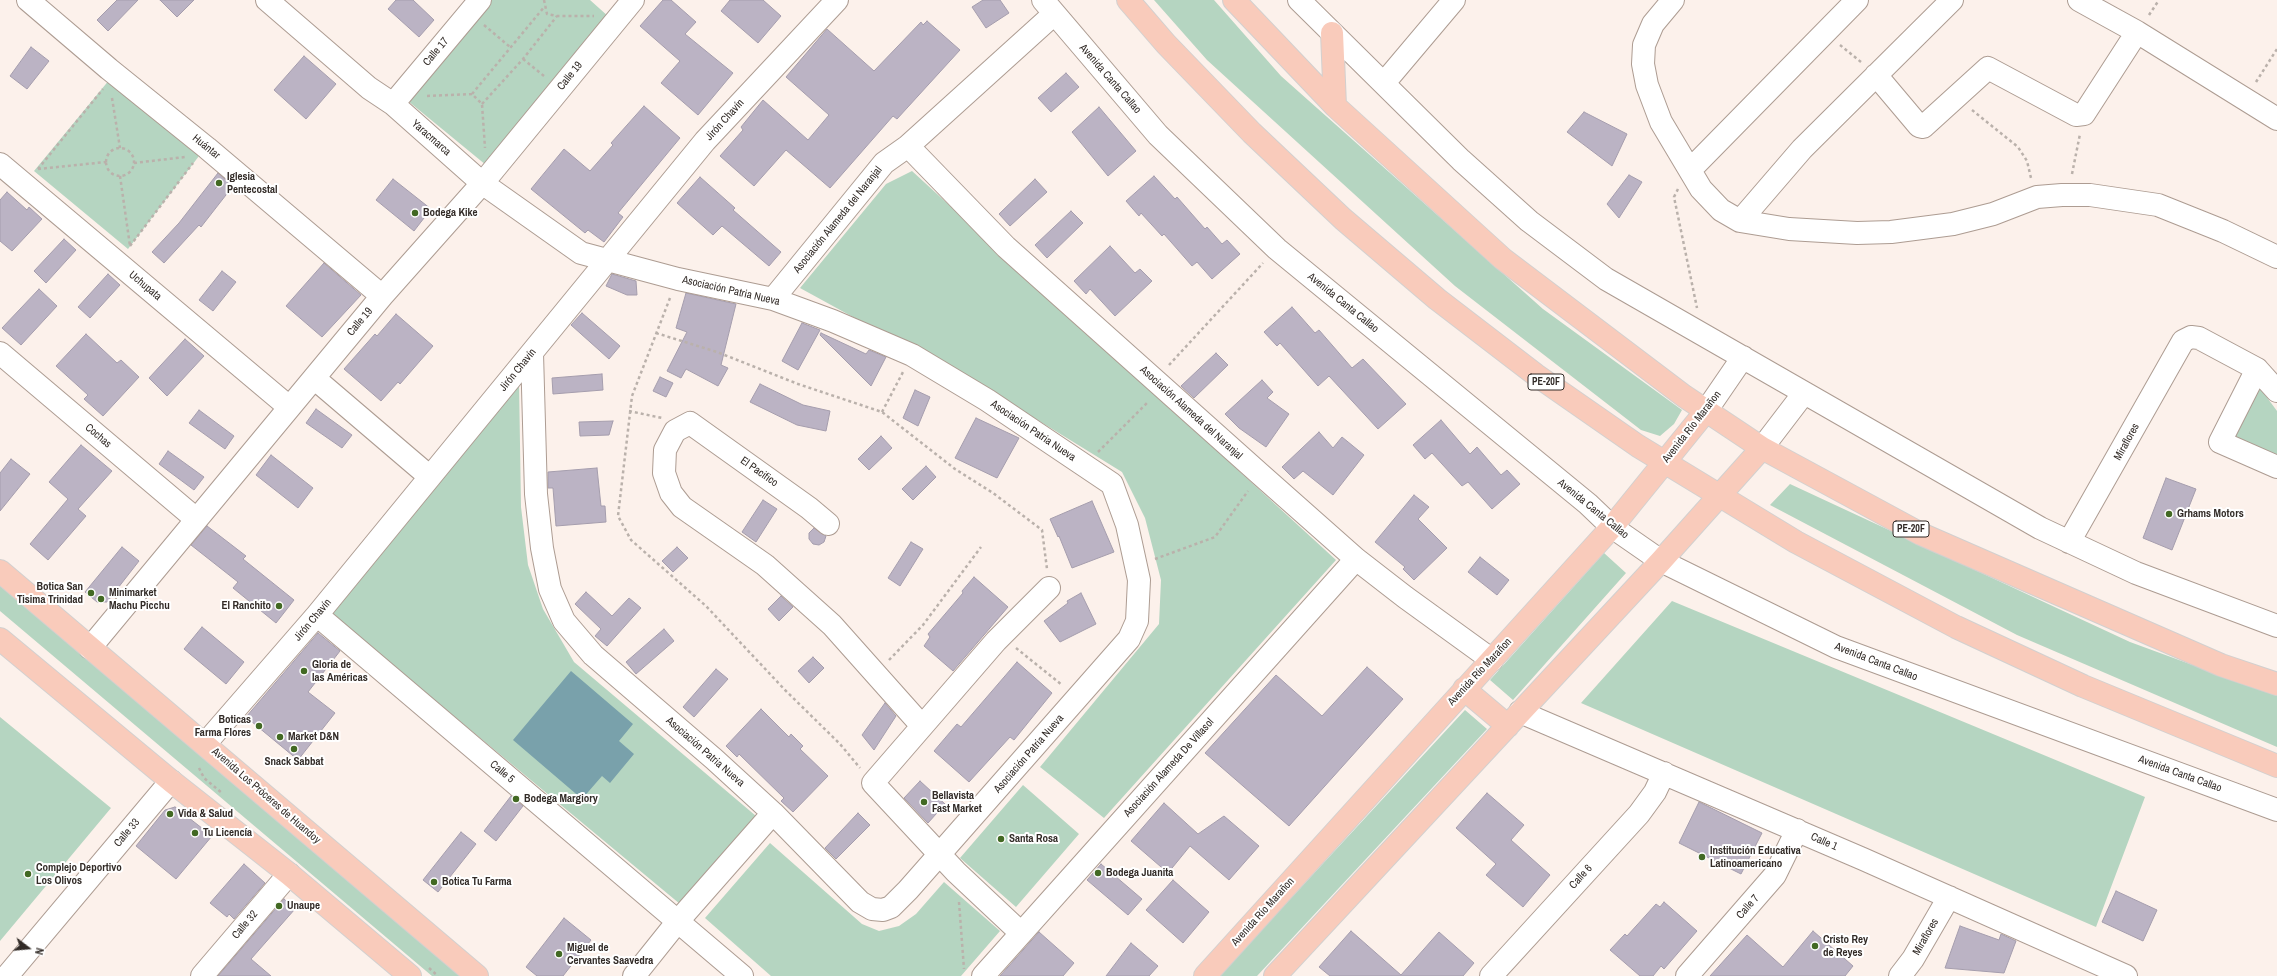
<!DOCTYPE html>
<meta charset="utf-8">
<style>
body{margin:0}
#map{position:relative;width:2277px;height:976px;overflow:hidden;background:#fcf1eb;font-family:"Archivo Narrow",sans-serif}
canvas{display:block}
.north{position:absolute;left:8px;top:928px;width:40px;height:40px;-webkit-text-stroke:3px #fff;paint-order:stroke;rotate:106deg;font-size:11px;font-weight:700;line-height:16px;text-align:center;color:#322b27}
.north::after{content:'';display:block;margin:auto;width:14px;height:18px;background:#322b27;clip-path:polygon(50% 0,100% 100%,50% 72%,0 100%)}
</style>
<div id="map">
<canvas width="2277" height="976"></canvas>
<div class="north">N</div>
</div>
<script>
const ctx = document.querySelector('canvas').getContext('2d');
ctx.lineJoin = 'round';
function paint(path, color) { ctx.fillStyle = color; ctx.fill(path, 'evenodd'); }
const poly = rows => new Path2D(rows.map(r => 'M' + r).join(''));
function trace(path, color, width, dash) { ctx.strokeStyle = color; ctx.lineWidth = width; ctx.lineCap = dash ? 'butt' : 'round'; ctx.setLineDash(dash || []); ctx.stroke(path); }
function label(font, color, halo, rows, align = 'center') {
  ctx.font = font + ' "Archivo Narrow",sans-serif'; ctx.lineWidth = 4; ctx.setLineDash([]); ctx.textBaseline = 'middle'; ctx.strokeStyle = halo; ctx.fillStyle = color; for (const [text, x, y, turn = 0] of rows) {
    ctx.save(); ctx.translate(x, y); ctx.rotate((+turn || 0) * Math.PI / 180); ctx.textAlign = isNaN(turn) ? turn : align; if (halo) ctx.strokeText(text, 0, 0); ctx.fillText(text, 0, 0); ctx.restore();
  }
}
const green = poly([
 [492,0,590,0,609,17,486,165,408,101],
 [1154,0,1214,0,1281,76,1543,309,1682,410,1674,424,1660,436,1641,430,1455,286,1207,60],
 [110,79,199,156,128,249,34,171],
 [912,171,1336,560,1104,818,1040,767,1159,624,1161,580,1145,518,1122,472,1010,403,800,288,886,184],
 [519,381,521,507,528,565,543,609,574,662,756,816,680,904,325,609],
 [2257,384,2277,411,2277,460,2224,442],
 [1790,484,2130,642,2277,696,2277,747,2017,635,1770,505],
 [1604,553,1626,573,1513,700,1490,680],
 [0,583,465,976,432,976,0,611],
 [1672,601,2145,797,2096,927,1581,703],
 [1465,710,1487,729,1257,976,1219,976],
 [0,717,111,808,0,941],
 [1023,785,1079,834,1016,907,960,858],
 [770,843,862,924,879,931,899,926,916,914,944,882,1000,931,961,976,771,976,705,918]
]);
const water = poly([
 [571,671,633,724,619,741,634,754,610,783,602,776,582,799,513,740]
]);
const building = poly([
 [117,0,138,0,108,31,97,20,117,0],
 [160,0,194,0,177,17,160,0],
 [396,0,413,0,434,20,419,37,388,9,396,0],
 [663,0,671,0,696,22,685,34,733,73,698,115,661,83,680,61,640,26,663,0],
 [730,0,763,0,781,16,758,43,721,11,730,0],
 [983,0,1000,0,1009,13,986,28,972,7,983,0],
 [927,21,960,50,897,119,893,116,830,188,786,150,754,186,720,156,743,130,741,127,763,100,808,140,829,115,786,77,827,29,874,71,921,22,923,25,927,21],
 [31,47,49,61,27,89,10,76,31,47],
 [304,56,336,84,306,119,274,90,304,56],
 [1066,73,1079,87,1051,112,1038,98,1066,73],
 [644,106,680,138,618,213,623,217,604,242,588,230,585,233,531,189,564,149,590,171,613,145,611,143,644,106],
 [1099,107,1136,151,1108,176,1072,132,1099,107],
 [1584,112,1627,134,1612,166,1567,132,1584,112],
 [218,173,233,186,201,227,199,225,164,263,152,252,179,223,218,173],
 [1629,175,1642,182,1619,218,1607,204,1629,175],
 [1154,176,1175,199,1177,197,1205,229,1207,227,1222,244,1227,240,1240,254,1212,279,1197,262,1192,266,1164,234,1162,236,1141,213,1139,216,1126,201,1154,176],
 [700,177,735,208,733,210,781,252,769,266,722,226,713,235,677,203,700,177],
 [393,179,431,209,414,231,376,200,393,179],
 [1035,179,1047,192,1010,226,999,214,1035,179],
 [7,192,27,210,29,207,42,219,12,251,0,241,0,200,7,192],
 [1071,211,1083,223,1047,258,1035,245,1071,211],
 [64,239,76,250,46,283,34,271,64,239],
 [1110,246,1135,273,1140,269,1152,281,1115,316,1090,289,1086,294,1074,281,1110,246],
 [324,263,361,295,322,337,286,306,324,263],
 [222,271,236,282,213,311,199,300,222,271],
 [108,274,120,285,90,318,78,307,108,274],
 [612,274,636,281,637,295,627,295,606,286,612,274],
 [39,289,57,306,21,345,2,328,39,289],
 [686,293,736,304,721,365,728,368,718,386,686,369,681,378,667,371,687,332,676,328,686,293],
 [1292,307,1315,333,1319,330,1352,368,1363,359,1406,404,1378,429,1329,376,1318,386,1280,343,1277,346,1264,332,1292,307],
 [582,313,620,346,609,359,571,325,582,313],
 [396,314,433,346,400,384,398,382,381,401,344,369,375,334,377,336,396,314],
 [802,323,820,330,798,370,782,361,802,323],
 [821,333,866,354,869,350,886,357,871,386,820,335,821,333],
 [86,334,117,363,121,360,139,377,103,416,84,399,88,395,56,366,86,334],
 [185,339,204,356,167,396,149,378,185,339],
 [1216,353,1228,365,1194,398,1181,386,1216,353],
 [602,374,603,390,553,394,552,378,602,374],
 [660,377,673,383,666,397,653,391,660,377],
 [1262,380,1273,392,1267,398,1289,414,1266,447,1239,428,1225,414,1262,380],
 [760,384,803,405,830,411,826,431,797,425,750,402,760,384],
 [915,390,930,397,918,426,903,418,915,390],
 [316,409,352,435,342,448,306,423,316,409],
 [199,410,234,436,225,449,189,423,199,410],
 [976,418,1019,438,997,478,955,458,976,418],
 [1441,420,1470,454,1477,447,1501,475,1507,470,1520,484,1492,509,1468,482,1462,486,1432,453,1425,459,1413,445,1441,420],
 [613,421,609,435,580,436,579,422,613,421],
 [1319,432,1333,448,1342,437,1364,455,1333,495,1303,471,1294,479,1282,467,1319,432],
 [881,436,892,448,869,470,858,459,881,436],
 [81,445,112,471,78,509,86,516,48,560,30,544,68,499,49,482,81,445],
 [168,451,204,477,194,490,159,464,168,451],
 [271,455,313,488,298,508,256,475,271,455],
 [11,459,30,474,0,511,0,473,11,459],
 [926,466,936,477,913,500,902,489,926,466],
 [597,468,601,506,605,506,606,522,556,526,553,488,548,488,548,472,597,468],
 [2166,478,2196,489,2172,550,2143,538,2166,478],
 [1414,495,1429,507,1418,519,1447,548,1414,580,1403,569,1405,567,1375,542,1414,495],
 [763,500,777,509,756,542,742,532,763,500],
 [1092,501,1114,552,1072,568,1059,536,1058,537,1050,519,1092,501],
 [207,526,246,556,243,559,294,600,276,623,233,588,238,582,191,545,207,526],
 [814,528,826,536,824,542,819,545,813,544,809,539,809,533,814,528],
 [911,542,923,549,900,586,888,578,911,542],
 [122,547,139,561,107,602,97,602,85,592,122,547],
 [677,547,688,558,673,572,662,561,677,547],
 [1480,557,1509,580,1497,595,1468,572,1480,557],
 [974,577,1008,607,953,671,924,646,930,637,928,634,963,593,962,591,974,577],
 [586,592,612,616,629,598,641,608,607,646,595,636,601,629,575,604,586,592],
 [1081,593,1096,624,1060,642,1044,621,1068,603,1067,601,1081,593],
 [781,596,793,607,779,621,768,609,781,596],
 [202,627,244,662,226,684,184,649,202,627],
 [664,629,674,641,636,674,626,662,664,629],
 [318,633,340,651,308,692,335,713,298,760,246,717,318,633],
 [813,657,824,668,809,683,798,671,813,657],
 [1017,662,1052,693,1014,740,1010,737,969,782,934,751,957,724,961,727,1017,662],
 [1367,667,1403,699,1289,826,1205,753,1276,675,1322,716,1367,667],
 [716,669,728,679,694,717,683,707,716,669],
 [885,703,896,716,874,750,862,735,885,703],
 [761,709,789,737,791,734,803,746,800,749,828,776,793,812,781,801,784,798,739,754,737,757,726,746,761,709],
 [920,781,945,804,928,823,904,798,920,781],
 [1487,793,1524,825,1511,840,1550,875,1523,907,1486,875,1496,864,1456,828,1487,793],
 [511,796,523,806,496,841,484,831,511,796],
 [1699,802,1762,833,1741,874,1679,843,1699,802],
 [1164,803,1198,834,1224,816,1259,846,1229,880,1190,846,1168,873,1131,841,1164,803],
 [175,807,212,836,176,879,136,846,165,810,175,807],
 [858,813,870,825,836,859,825,848,858,813],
 [461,832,476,844,438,892,423,880,461,832],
 [244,864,265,883,234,919,229,914,227,917,210,903,244,864],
 [1101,864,1142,899,1128,915,1087,880,1101,864],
 [1173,880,1209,912,1183,943,1146,910,1173,880],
 [2116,891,2157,910,2143,941,2102,922,2116,891],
 [284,899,295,909,251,959,271,976,218,976,284,899],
 [1664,902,1697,931,1664,969,1661,966,1653,976,1640,976,1610,950,1625,934,1627,936,1656,904,1660,907,1664,902],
 [564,918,591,940,563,976,537,976,526,967,564,918],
 [1960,926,1999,940,2001,934,2016,941,2004,973,1945,968,1960,926],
 [1351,931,1401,975,1439,932,1474,963,1463,976,1330,976,1319,967,1351,931],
 [1813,931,1853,966,1845,976,1710,976,1747,935,1783,967,1813,931],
 [1039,932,1074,963,1063,976,1000,976,1039,932],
 [1131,943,1158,966,1149,976,1106,976,1131,943]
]);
const path = poly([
 [544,0,547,14,557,16,594,16],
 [2149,15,2159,0],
 [484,25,510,47],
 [1840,45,1861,62],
 [523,59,544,76],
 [2256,82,2277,49],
 [472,94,545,6],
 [427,96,472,94,482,104,485,148],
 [112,98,120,148],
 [482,104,523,59,557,16],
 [1972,110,2018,147,2027,161,2031,178],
 '106 162a14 14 0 1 1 28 0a14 14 0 1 1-28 0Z',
 [134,163,185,157],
 [38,169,103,89],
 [38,169,106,162],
 [2072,174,2080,134],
 [120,176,130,246],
 [1678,189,1674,197,1697,308],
 [130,246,193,163],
 [670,298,632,396,618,516,631,540,706,606,785,690,840,744,860,768],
 [656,333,717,352,798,384,882,412,955,469,993,493,1042,530,1047,569],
 [1169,365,1263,263],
 [629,411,662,418],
 [882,412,903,372],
 [1098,452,1148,402],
 [1155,559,1215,537,1248,491],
 [1016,648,1062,685],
 [889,660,923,625,981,547],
 [199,768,204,778,222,793],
 [959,902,964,969],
 [429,968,438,976]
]);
const minor = poly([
 [28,0,109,69,207,148,382,296],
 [267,0,369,88,393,104,482,183,581,253,678,279,773,299,833,321,912,355,987,400,1112,484,1127,525,1139,580,1137,621,1129,639,908,890,891,907,883,910,872,909,860,902,773,813,714,759,593,655,564,621,550,589,542,548,536,494,532,353],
 [1043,0,1158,135,1277,249,1588,504,1612,527,1661,561,1836,647,2277,810],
 [1299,0,1461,160,1529,221,1606,279,2040,528,2136,573,2277,626],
 [1673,0,1653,24,1644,45,1643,64,1647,85,1661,122,1701,189,1721,210,1740,221,1789,229,1857,233,1891,232,1953,224,1993,214,2037,197,2062,195,2090,195,2158,205,2223,231,2277,257],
 [2079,0,2137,32,2277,119],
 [1876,75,1919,126,1923,127,1988,68,2076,115,2084,114,2137,32],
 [1384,83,1454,0],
 [393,104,480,0],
 [908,146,1006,247,1260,474,1356,559,1405,597,1492,660],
 [0,164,289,407],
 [1690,170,1857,0],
 [1740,221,1802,149,1952,0],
 [773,299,884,163,908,146,1054,14],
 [0,353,196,519],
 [2257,369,2220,442,2277,467],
 [314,378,430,477],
 [1706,411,1743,357],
 [1762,448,1804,393],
 [828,524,809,508,690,423,675,431,665,450,664,473,671,493,682,507,765,565,832,625,922,726],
 [2069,542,2183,341,2191,337,2199,338,2257,369,2277,391],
 [317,615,742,976],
 [90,648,382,296,486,179,633,0],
 [1520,712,1863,859,2126,976],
 [205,744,317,615,705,141,837,0],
 [1021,933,956,872,873,783,996,641,1049,588],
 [7,976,171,781],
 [202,976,289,874],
 [634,976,678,921,773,813],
 [983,976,1356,559],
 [1491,976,1639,814,1655,792,1664,773],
 [1687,976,1775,875,1797,830],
 [1900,976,1913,959,1949,897]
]);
const major = poly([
 [1128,0,1166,44,1252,133,1343,219,1437,299,1536,375,1638,446,1796,542,1956,627,2083,686,2277,766],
 [1234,0,1335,106,1503,259,1684,396,1762,448,1921,534,2221,665,2277,684],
 [1332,33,1335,106],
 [0,571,477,976],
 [0,639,171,781,289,874,410,976],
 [1464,689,1508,726],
 [1205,976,1612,527,1706,411],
 [1275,976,1661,561,1762,448]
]);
const markers = [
 [219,183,4,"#426923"],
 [415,213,4,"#426923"],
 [2169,514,4,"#426923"],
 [91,593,4,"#426923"],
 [101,599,4,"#426923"],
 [279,606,4,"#426923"],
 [304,671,4,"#426923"],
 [259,726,4,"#426923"],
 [280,737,4,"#426923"],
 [294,749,4,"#426923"],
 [516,799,4,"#426923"],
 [924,802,4,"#426923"],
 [170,814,4,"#426923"],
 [195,833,4,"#426923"],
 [1001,839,4,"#426923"],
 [1702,857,4,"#426923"],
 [1098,873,4,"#426923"],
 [28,874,4,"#426923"],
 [434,882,4,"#426923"],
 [279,906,4,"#426923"],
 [1815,946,4,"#426923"],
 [559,954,4,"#426923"]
];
const shields = [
 [1546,382,36],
 [1911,529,36]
];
const shieldNames = [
 ["PE-20F",1546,382],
 ["PE-20F",1911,529]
];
const streetNames = [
 ["Calle 17",436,52,-50],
 ["Calle 19",570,76,-51],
 ["Avenida Canta Callao",1110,79,49],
 ["Jirón Chavín",725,120,-48],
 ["Yaracmarca",431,138,41],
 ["Huántar",206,147,39],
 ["Asociación Alameda del Naranjal",838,220,-51],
 ["Uchupata",145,286,40],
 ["Asociación Patria Nueva",731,291,13],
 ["Avenida Canta Callao",1343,303,39],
 ["Calle 19",360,322,-50],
 ["Jirón Chavín",518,370,-51],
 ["Asociación Alameda del Naranjal",1191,413,42],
 ["Avenida Río Marañon",1692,427,-52],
 ["Asociación Patria Nueva",1033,431,34],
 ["Cochas",98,436,40],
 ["Miraflores",2127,442,-61],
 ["El Pacifico",759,472,35],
 ["Avenida Canta Callao",1593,509,39],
 ["Jirón Chavín",313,620,-50],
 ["Avenida Canta Callao",1876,662,21],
 ["Avenida Río Marañon",1480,672,-47],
 ["Asociación Patria Nueva",705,752,41],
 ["Asociación Patria Nueva",1029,754,-49],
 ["Asociación Alameda De Villasol",1169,768,-48],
 ["Calle 5",502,772,40],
 ["Avenida Canta Callao",2180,774,20],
 ["Avenida Los Próceres de Huandoy",266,796,41],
 ["Calle 33",127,833,-50],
 ["Calle 1",1824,842,24],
 ["Calle 6",1581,877,-48],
 ["Calle 7",1748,907,-49],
 ["Avenida Río Marañon",1263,912,-48],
 ["Calle 32",245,925,-50],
 ["Miraflores",1926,937,-60]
];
const poiNames = [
 ["Iglesia",227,177],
 ["Pentecostal",227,190],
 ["Bodega Kike",423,213],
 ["Grhams Motors",2177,514],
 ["Botica San",83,587,"right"],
 ["Tisima Trinidad",83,600,"right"],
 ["Minimarket",109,593],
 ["Machu Picchu",109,606],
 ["El Ranchito",271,606,"right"],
 ["Gloria de",312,665],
 ["las Américas",312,678],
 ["Boticas",251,720,"right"],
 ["Farma Flores",251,733,"right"],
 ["Market D&N",288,737],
 ["Snack Sabbat",294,762,"center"],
 ["Bellavista",932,796],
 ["Fast Market",932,809],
 ["Bodega Margiory",524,799],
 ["Vida & Salud",178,814],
 ["Tu Licencía",203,833],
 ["Santa Rosa",1009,839],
 ["Institución Educativa",1710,851],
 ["Latinoamericano",1710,864],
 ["Complejo Deportivo",36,868],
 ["Los Olivos",36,881],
 ["Bodega Juanita",1106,873],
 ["Botica Tu Farma",442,882],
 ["Unaupe",287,906],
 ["Cristo Rey",1823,940],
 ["de Reyes",1823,953],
 ["Miguel de",567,948],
 ["Cervantes Saavedra",567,961]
];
paint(green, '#b5d5c1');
paint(water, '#79a1ab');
paint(building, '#bbb3c4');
trace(building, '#a59dad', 1);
trace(minor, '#ad9c92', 24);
trace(major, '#d2d0cf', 24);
trace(path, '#bab1ab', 2.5, [3, 3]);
trace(minor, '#fff', 22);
trace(major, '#f9cbbb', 22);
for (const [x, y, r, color] of markers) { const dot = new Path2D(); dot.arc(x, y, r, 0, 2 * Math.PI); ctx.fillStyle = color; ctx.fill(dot); trace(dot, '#fff', 1.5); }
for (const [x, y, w] of shields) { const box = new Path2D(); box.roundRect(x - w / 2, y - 8, w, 16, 3); ctx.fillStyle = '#fff'; ctx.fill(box); trace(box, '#322b27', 1); }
label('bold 10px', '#322b27', null, shieldNames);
label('11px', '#322b27', '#fff', streetNames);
label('bold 11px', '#322b27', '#fff', poiNames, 'left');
</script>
